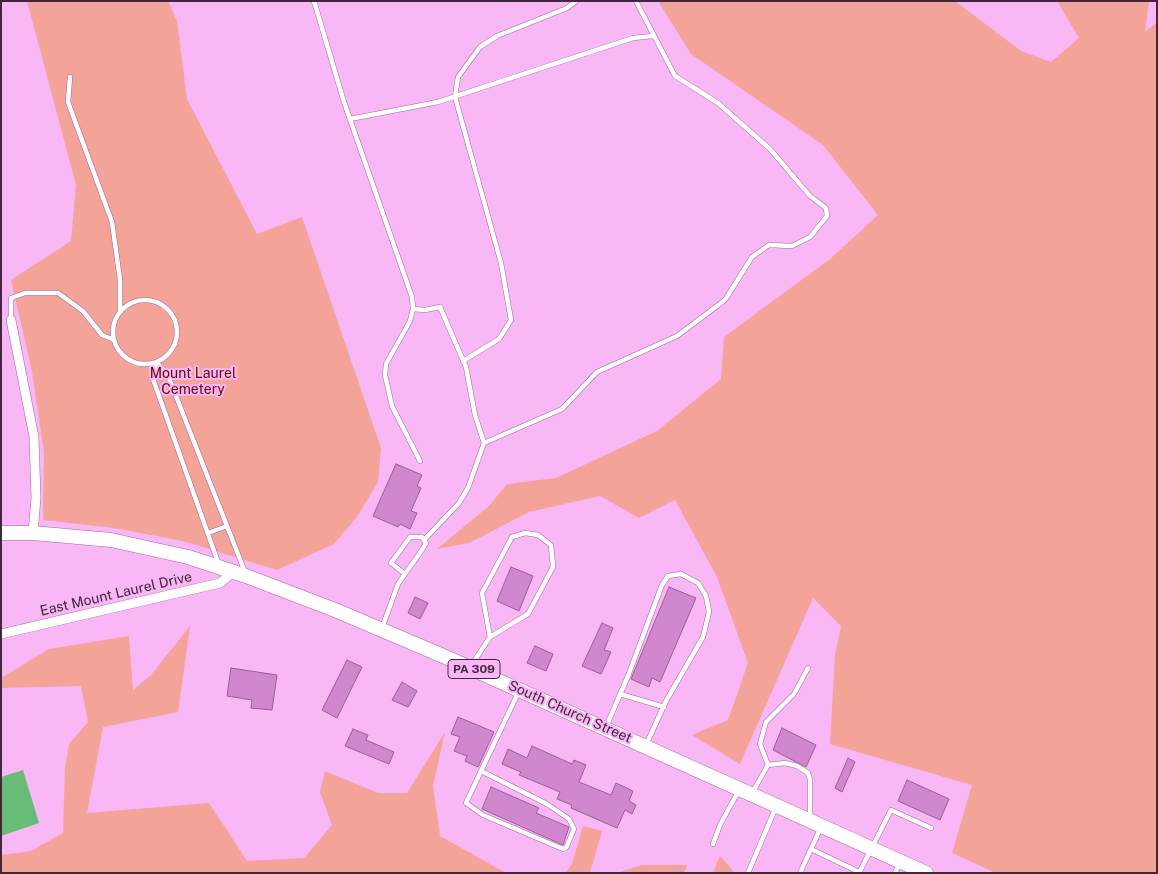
<!DOCTYPE html>
<style>
body{margin:0}
#map{position:relative;width:1158px;height:874px;overflow:hidden;background:#f9b7f5;font-family:"Public Sans",sans-serif}
canvas{display:block}
.frame{position:absolute;inset:0;border:2px solid #40263f;pointer-events:none}
</style>
<div id="map">
<canvas width="1158" height="874"></canvas>
<div class="frame"></div>
</div>
<script>
const ctx = document.querySelector('canvas').getContext('2d');
ctx.lineJoin = 'round';
function paint(path, color) { ctx.fillStyle = color; ctx.fill(path, 'evenodd'); }
const poly = rows => new Path2D(rows.map(r => 'M' + r).join(''));
function trace(path, color, width, dash) { ctx.strokeStyle = color; ctx.lineWidth = width; ctx.lineCap = dash ? 'butt' : 'round'; ctx.setLineDash(dash || []); ctx.stroke(path); }
function label(font, color, halo, rows, align = 'center') {
  ctx.font = font + ' "Public Sans",sans-serif'; ctx.lineWidth = 4; ctx.setLineDash([]); ctx.textBaseline = 'middle'; ctx.strokeStyle = halo; ctx.fillStyle = color; for (const [text, x, y, turn = 0] of rows) {
    ctx.save(); ctx.translate(x, y); ctx.rotate((+turn || 0) * Math.PI / 180); ctx.textAlign = isNaN(turn) ? turn : align; if (halo) ctx.strokeText(text, 0, 0); ctx.fillText(text, 0, 0); ctx.restore();
  }
}
const green = poly([
 [27,1,168,1,177,21,187,99,257,234,302,217,381,448,378,482,357,517,334,544,277,570,183,541,114,528,43,520,44,453,32,371,11,280,71,241,76,185],
 [658,1,955,1,1021,51,1051,62,1079,38,1057,1,1149,1,1145,32,1157,22,1157,873,996,873,952,853,972,785,830,744,835,655,841,626,813,598,740,764,692,735,728,720,748,663,717,577,675,500,639,518,600,496,529,512,469,543,437,549,489,506,507,484,556,478,657,431,721,379,724,337,830,259,878,215,823,145,691,54],
 [190,626,178,712,103,727,87,813,209,803,247,861,304,858,332,825,320,792,325,771,378,793,407,793,445,732,433,786,440,836,506,873,1,873,1,855,31,851,63,833,65,768,69,744,88,722,81,686,1,688,1,678,49,649,129,636,133,690,151,675],
 [583,826,602,831,590,873,565,873,572,864],
 [720,856,735,873,713,873],
 [642,865,687,865,684,873,616,873]
]);
const water = poly([
 [23,770,39,823,1,836,1,777]
]);
const building = poly([
 [396,464,422,475,417,486,421,488,411,511,417,513,410,529,400,524,398,527,373,516,396,464],
 [511,567,533,576,519,611,497,601,511,567],
 [669,587,696,598,660,682,652,678,649,687,631,679,669,587],
 [415,597,428,603,420,619,408,613,415,597],
 [602,623,613,628,604,650,611,652,601,674,582,666,602,623],
 [535,646,553,654,546,671,527,663,535,646],
 [347,660,362,667,337,718,322,710,347,660],
 [231,668,277,675,272,710,251,708,252,700,227,696,231,668],
 [402,682,417,691,408,707,392,700,402,682],
 [458,717,494,732,478,767,465,761,467,756,454,751,460,737,451,734,458,717],
 [782,728,816,745,806,767,773,750,782,728],
 [353,729,368,735,366,740,394,752,389,764,345,746,353,729],
 [532,746,572,764,574,760,586,765,579,782,611,795,616,783,633,791,629,801,636,805,632,814,625,810,617,828,571,808,572,805,557,799,560,792,519,775,521,772,502,764,508,749,527,758,532,746],
 [848,758,855,762,842,792,835,788,848,758],
 [907,780,949,799,940,820,898,801,907,780],
 [491,787,539,808,536,813,569,827,563,845,482,809,491,787]
]);
const service = poly([
 [314,1,344,102,412,297,413,309,410,321,386,364,385,375,392,406,420,461],
 [70,77,68,102,112,222,120,280,120,311],
 [350,119,438,102,633,38,653,36],
 '113 332a32 32 0 1 1 64 0a32 32 0 1 1-64 0Z',
 [413,309,425,310,440,307,466,367,475,415,484,443],
 [11,320,11,298,25,293,58,293,83,311,102,335,114,340],
 [463,361,499,339,511,320,501,263,455,97,458,77,480,47,497,36,567,8,576,1],
 [208,533,227,526],
 [425,539,459,503,468,488,484,443,562,409,597,372,677,336,725,300,752,257,769,245,792,246,810,237,827,216,826,208,810,196,770,149,718,103,675,76,636,1],
 [219,565,153,379,156,362,167,373,245,572],
 [382,628,398,584,405,574,422,550,426,543,422,537,410,537,391,563,405,574],
 [471,666,490,637,528,614,553,567,551,545,538,535,525,533,512,537,482,593,490,637],
 [620,694,664,707],
 [606,727,628,676,662,585,668,576,681,574,698,583,706,596,709,612,703,637,666,701,646,745],
 [768,765,785,763,797,766,808,773,810,779,810,818],
 [481,771,466,803,483,815,563,849,566,848,574,829,569,819,547,804,481,771,519,691],
 [752,793,768,765,760,744,766,722,794,694,808,668],
 [713,844,720,825,739,790],
 [811,849,859,872],
 [748,873,776,807],
 [800,873,821,827],
 [859,873,891,810,931,828],
 [895,873,900,863]
]);
const minor = poly([
 [11,320,34,437,36,498,33,533],
 [1,634,220,583,233,572]
]);
const trunk = poly([
 [1,533,33,533,111,540,188,557,246,576,335,610,448,658,926,873]
]);
const shields = [
 [474,669,52]
];
const shieldNames = [
 ["PA 309",474,669]
];
const parkNames = [
 ["Mount Laurel",193,374],
 ["Cemetery",193,390]
];
const streetNames = [
 ["East Mount Laurel Drive",116,594,-13],
 ["South Church Street",570,712,24]
];
paint(green, '#f3a398');
paint(water, '#69bc78');
paint(building, '#d087cd');
trace(building, '#995e97', 1);
trace(service, '#a2669f', 5.5);
trace(minor, '#a2669f', 10);
trace(trunk, '#a2669f', 15);
trace(service, '#fff', 4.5);
trace(minor, '#fff', 9);
trace(trunk, '#fff', 14);
for (const [x, y, w] of shields) { const box = new Path2D(); box.roundRect(x - w / 2, y - 9.5, w, 19, 4); ctx.fillStyle = '#f9b7f5'; ctx.fill(box); trace(box, '#40263f', 1); }
label('bold 12px', '#40263f', null, shieldNames);
label('14px', '#650606', '#f9b7f5', parkNames);
label('14px', '#40263f', '#f9b7f5', streetNames);
</script>
